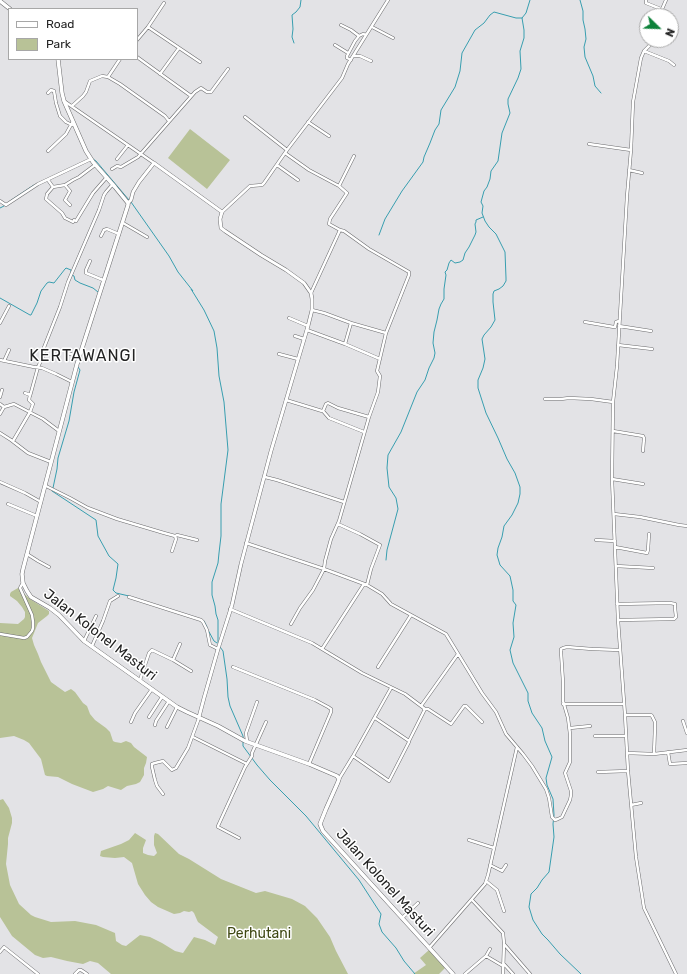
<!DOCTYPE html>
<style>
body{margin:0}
#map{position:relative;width:687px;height:974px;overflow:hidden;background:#e3e3e6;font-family:Rubik,sans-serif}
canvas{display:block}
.legend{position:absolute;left:8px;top:8px;width:130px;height:52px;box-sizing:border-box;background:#fff;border:1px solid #a7a7a7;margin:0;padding:5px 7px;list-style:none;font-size:12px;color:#232323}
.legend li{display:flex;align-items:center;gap:8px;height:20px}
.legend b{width:20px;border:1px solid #a7a7a7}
.north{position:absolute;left:639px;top:8px;width:40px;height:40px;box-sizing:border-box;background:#fff;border:1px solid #a7a7a7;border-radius:50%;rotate:113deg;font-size:11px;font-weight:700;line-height:16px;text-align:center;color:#232323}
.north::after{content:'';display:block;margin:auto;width:14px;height:18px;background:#0d823a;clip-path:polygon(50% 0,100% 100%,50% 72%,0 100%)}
</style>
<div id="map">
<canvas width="687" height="974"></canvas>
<ul class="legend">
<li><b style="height:5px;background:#fff"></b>Road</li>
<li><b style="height:11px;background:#b8c297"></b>Park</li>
</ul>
<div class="north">N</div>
</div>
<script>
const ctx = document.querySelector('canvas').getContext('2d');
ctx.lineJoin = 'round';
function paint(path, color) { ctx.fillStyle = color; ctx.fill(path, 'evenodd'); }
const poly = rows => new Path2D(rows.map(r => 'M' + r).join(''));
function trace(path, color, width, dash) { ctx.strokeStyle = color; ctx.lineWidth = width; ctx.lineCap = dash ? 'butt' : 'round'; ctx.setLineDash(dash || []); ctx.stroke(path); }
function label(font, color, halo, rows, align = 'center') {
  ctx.font = font + ' Rubik,sans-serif'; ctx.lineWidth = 3; ctx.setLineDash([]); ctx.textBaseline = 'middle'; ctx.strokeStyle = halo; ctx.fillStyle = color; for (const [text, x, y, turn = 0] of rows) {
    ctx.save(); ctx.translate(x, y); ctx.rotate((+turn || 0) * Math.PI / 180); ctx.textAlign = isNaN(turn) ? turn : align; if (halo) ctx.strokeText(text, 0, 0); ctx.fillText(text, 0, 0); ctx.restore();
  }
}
const green = poly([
 [190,129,230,160,207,189,168,158],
 [18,588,30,599,49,611,49,614,47,616,38,623,32,638,34,645,38,654,41,662,51,682,65,692,71,689,75,692,83,703,87,706,90,714,95,720,106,728,110,732,113,741,115,742,121,743,126,741,131,743,134,747,147,757,146,763,144,768,144,775,140,782,136,784,127,786,121,790,108,786,103,789,93,792,72,784,58,777,47,776,45,775,41,759,29,743,24,740,14,736,0,738,0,623,18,624,24,619,25,617,25,612,22,607,17,601,10,596,10,594,11,592],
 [3,799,9,808,12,818,12,823,8,838,8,844,6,864,10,885,19,904,31,915,35,917,51,922,75,921,96,925,115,933,116,941,122,945,126,946,140,935,150,937,162,943,175,951,183,953,194,937,205,940,215,945,218,937,198,922,197,920,194,913,192,911,189,912,184,911,180,913,174,914,158,907,151,902,145,895,138,884,132,863,124,857,115,858,103,857,100,856,101,851,121,844,129,840,135,833,146,840,143,848,143,853,148,855,154,856,157,853,154,845,154,836,155,833,158,834,179,854,189,859,221,879,256,893,265,891,292,899,305,906,317,918,330,937,336,951,348,974,111,974,98,963,90,961,83,964,67,961,51,957,43,958,35,955,12,936,0,917,0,800],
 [429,950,445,968,439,974,413,974,426,965,420,958]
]);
const stream = poly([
 [530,0,526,13,522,18,524,30,524,38,520,51,521,69,518,78,508,99,508,104,510,113,502,133,498,161,491,171,490,179,487,187,484,191,481,202,483,206,482,213,485,221,489,227,496,234,505,252,506,278,506,281,503,286,499,289,494,291,493,294,493,302,495,320,491,327,484,335,482,339,485,359,483,368,478,380,478,388,486,413,498,438,507,459,515,473,520,487,520,494,518,503,512,515,504,526,502,537,498,548,497,555,500,565,510,576,513,590,513,601,516,605,513,623,514,637,510,650,513,663,528,693,528,701,532,713,542,728,545,741,552,757,546,778,547,785,553,799,554,815,553,824,554,837,549,872,542,880,537,888,531,894,529,907,533,920,542,934,548,940,560,954,581,974],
 [580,0,583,11,583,20,585,29,586,39,584,47,585,57,593,76,595,86,601,93],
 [294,43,292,37,293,29,292,15,296,12,300,7,301,0],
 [93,159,96,161,129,200],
 [10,201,34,185],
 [131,202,169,256,178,272,193,291,191,289,204,310,214,331,217,348,219,376,224,402,228,450,221,504,221,536,219,553,218,563,212,582,212,595,215,606,216,614,218,620,218,643,219,644],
 [0,208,4,206],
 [379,235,385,219,402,191,423,162,424,157,430,143,435,130,439,124,441,110,455,87,460,71,462,53,475,30,484,23,490,15,494,12,516,18,522,18],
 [72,275,74,276,75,280,80,283,93,288,98,292],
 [0,298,30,315,31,315,37,303,41,291,47,283,49,282,54,283,65,269,66,268,71,270,71,273],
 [53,488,57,469,58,458,69,421,74,392,80,370,78,367],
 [52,491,96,520,98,536,109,556,118,564,116,578,113,590,116,593,129,596],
 [386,560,387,550,398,509,396,498,389,487,387,468,388,455,401,432,417,392,425,380,429,368,434,358,435,353,433,343,434,332,437,320,439,309,441,304,444,299,444,289,446,275,445,272,447,270,449,263,451,260,455,263,460,262,463,260,465,253,469,247,475,235,476,232,475,224,476,222,476,220,483,217],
 [204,621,207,627],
 [208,630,214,641,217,643],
 [220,647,223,651,227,679,228,697,230,706,243,736,243,738],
 [243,741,243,746,257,765,270,780,306,816,359,880,381,914,379,924,382,932,396,948,404,961,415,974]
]);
const street = poly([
 [646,0,646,3,661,9],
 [659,16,666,0],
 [341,25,351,30,359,36,355,41,347,56,347,58,351,60],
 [148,27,200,62],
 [372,27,393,38],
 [359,36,363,34,366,35],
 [137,40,148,27,164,3],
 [655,40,644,51,641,58,633,102,631,150,627,196,617,366,613,402,612,479,618,620,625,715,628,771,636,857,644,908,676,974],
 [335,45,348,53],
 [644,51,669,61,674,65],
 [355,56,360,56,371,61],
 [137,57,191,96],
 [160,74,179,48],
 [108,77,120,84,165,116,169,121],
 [48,93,51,90,54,91,56,103,60,116,66,122,72,125],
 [64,101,154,163],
 [72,106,83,96,86,92,90,81,102,76,108,77,120,59],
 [245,117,287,150],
 [308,122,329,136],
 [589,144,631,150],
 [48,151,66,134,72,123],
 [285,153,309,170,339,186,354,156],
 [117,159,128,145],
 [277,165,298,180],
 [112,169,117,166,121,167,138,157,195,92,201,88,207,92,211,92,228,69],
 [629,170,642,173],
 [48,180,53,187,47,194,46,199,62,213,65,218,73,222,74,220,76,221,93,193,107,177],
 [65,185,70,191,65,200,70,205],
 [339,186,347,193,330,219,329,224,340,230],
 [53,187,65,185,73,180,79,177,95,165],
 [0,201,6,205,38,184,91,159],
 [222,212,250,186,262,185,264,183,287,150,342,78,348,64,388,0],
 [123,223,147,237],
 [101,236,104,230,107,229,119,234],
 [90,261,86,270,86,273,103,280],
 [311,293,340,230,344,231,369,249,409,272,409,275,386,333],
 [289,318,308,326],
 [585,322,614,327,615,327,616,322,619,321],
 [0,323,9,306],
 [619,326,651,331],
 [307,330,345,344,380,359],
 [295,336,304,339],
 [345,344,351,323],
 [618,345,652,349],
 [68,353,79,357],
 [279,354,298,359],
 [0,360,34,367,42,368,56,374,72,382],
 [4,361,9,350],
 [30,396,38,367,44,354,43,350,60,307,68,282,99,210,104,195,106,192,113,184],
 [0,397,2,390],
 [545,399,561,399,569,398,591,399,613,402],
 [286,400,322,411,323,411,326,404,328,403,338,408,369,417],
 [0,404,4,407],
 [4,407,14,404,43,419,59,431],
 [323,411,329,418,364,432],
 [0,414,4,407],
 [613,431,643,436,644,438,643,451],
 [0,433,11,440,28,453,51,462],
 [13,441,30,412,33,404,29,400,30,395,25,393],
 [265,477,277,480,344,502],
 [612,479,643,484],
 [0,482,25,493,41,502],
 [46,486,70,498,88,508,117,519,164,533,175,536,177,535,197,540],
 [8,504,37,516],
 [614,514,640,517,679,525,687,526],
 [338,524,360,534,380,545,371,569,367,585],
 [596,540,615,541],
 [246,543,324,569,367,585,382,594,391,604,446,634,482,693,496,712,506,734,523,754,532,766,546,789,549,798,552,817,555,820,558,819,562,817,570,800,571,795,571,791,565,773,570,762,570,734,568,718,563,701,563,682,561,652,561,649,563,648,567,647,592,649,620,650],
 [615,547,647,553,648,550,649,534],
 [172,551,176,539,175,536],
 [27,554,38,561,49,567],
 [616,566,653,568],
 [129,597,201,620,203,622,207,630,210,645,218,649],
 [617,604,670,603,675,604,675,608,676,617,674,619,618,620],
 [230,609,312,643,362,673,405,694,425,709,409,741,375,718],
 [291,624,300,608,313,590,324,569,325,561,331,539,339,521,369,417,378,392,380,376,377,371,386,333,351,323,324,313,312,310],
 [0,634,24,638,27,637,32,631,33,628,33,622,32,615,20,588,21,586,23,583],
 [84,641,96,616],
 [92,646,103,621,110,601,118,596],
 [322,649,364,584],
 [173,660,180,644],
 [233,667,315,700,328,707,331,709,331,712,309,764],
 [378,667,411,615],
 [140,680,149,653,152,650,173,660,191,671],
 [563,704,624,704],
 [421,706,458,654],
 [424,709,428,709,451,724,464,706,466,706,482,722],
 [625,715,651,715,652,716,655,722,655,727,654,754],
 [149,717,162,697],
 [683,721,687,733],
 [131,722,135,713,152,689],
 [155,725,156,721,169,701],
 [167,727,177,707],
 [570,728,590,726],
 [595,736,626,736],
 [193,737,247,764],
 [247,741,246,733,257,702],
 [668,752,670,764,687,763],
 [627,753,654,754,687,750],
 [353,756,389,781,409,742],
 [598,772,628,771],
 [339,779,353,756,391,688],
 [163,794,157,786,155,780,152,767,152,764,155,763,163,761,172,770,176,768,188,748,199,718],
 [631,805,641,803],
 [239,838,218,827,218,826,245,767,252,756,252,753,266,722],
 [469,840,494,848],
 [490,865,502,871,506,865],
 [486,881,497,890,504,911],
 [472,900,503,933,504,943,503,974],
 [402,918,418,903],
 [504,944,530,974],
 [429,948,485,884,488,875,517,747],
 [0,952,4,947,38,974],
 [486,956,503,966],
 [503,963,513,974],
 [75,974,79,970,81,970,87,974],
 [465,974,486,956,490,949]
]);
const secondary = poly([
 [128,203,131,200,133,192,139,182,154,163,222,212,220,219,221,228,225,231,261,255,286,270,304,283,311,293,312,299,312,310,308,326,271,451,241,564,232,605,218,649,204,698,199,717]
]);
const primary = poly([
 [0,1,10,9],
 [58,59,62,93,64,101,86,151,93,162,115,187,128,203,128,205,77,364,23,569,22,574,23,583,27,591,31,597,50,608,59,615,84,641,177,707,187,712,218,726,245,741,309,764,337,776,339,779,338,782,326,809,320,824,323,831,453,974]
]);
const streetNames = [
 ["Jalan Kolonel Masturi",100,635,38],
 ["Jalan Kolonel Masturi",385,883,48]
];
const parkNames = [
 ["Perhutani",259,934]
];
const quarterNames = [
 ["KERTAWANGI",83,356]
];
paint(green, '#b8c297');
trace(stream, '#389eaf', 1);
trace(street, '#6c6c6e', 3.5);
trace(secondary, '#6c6c6e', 4);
trace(primary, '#6c6c6e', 4.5);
trace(street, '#fff', 2.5);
trace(secondary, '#fff', 3);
trace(primary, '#fff', 3.5);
label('14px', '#232323', '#fff', streetNames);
label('14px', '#3f4813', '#fff', parkNames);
ctx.letterSpacing = '1px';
label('16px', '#232323', '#fff', quarterNames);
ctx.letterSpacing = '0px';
</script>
